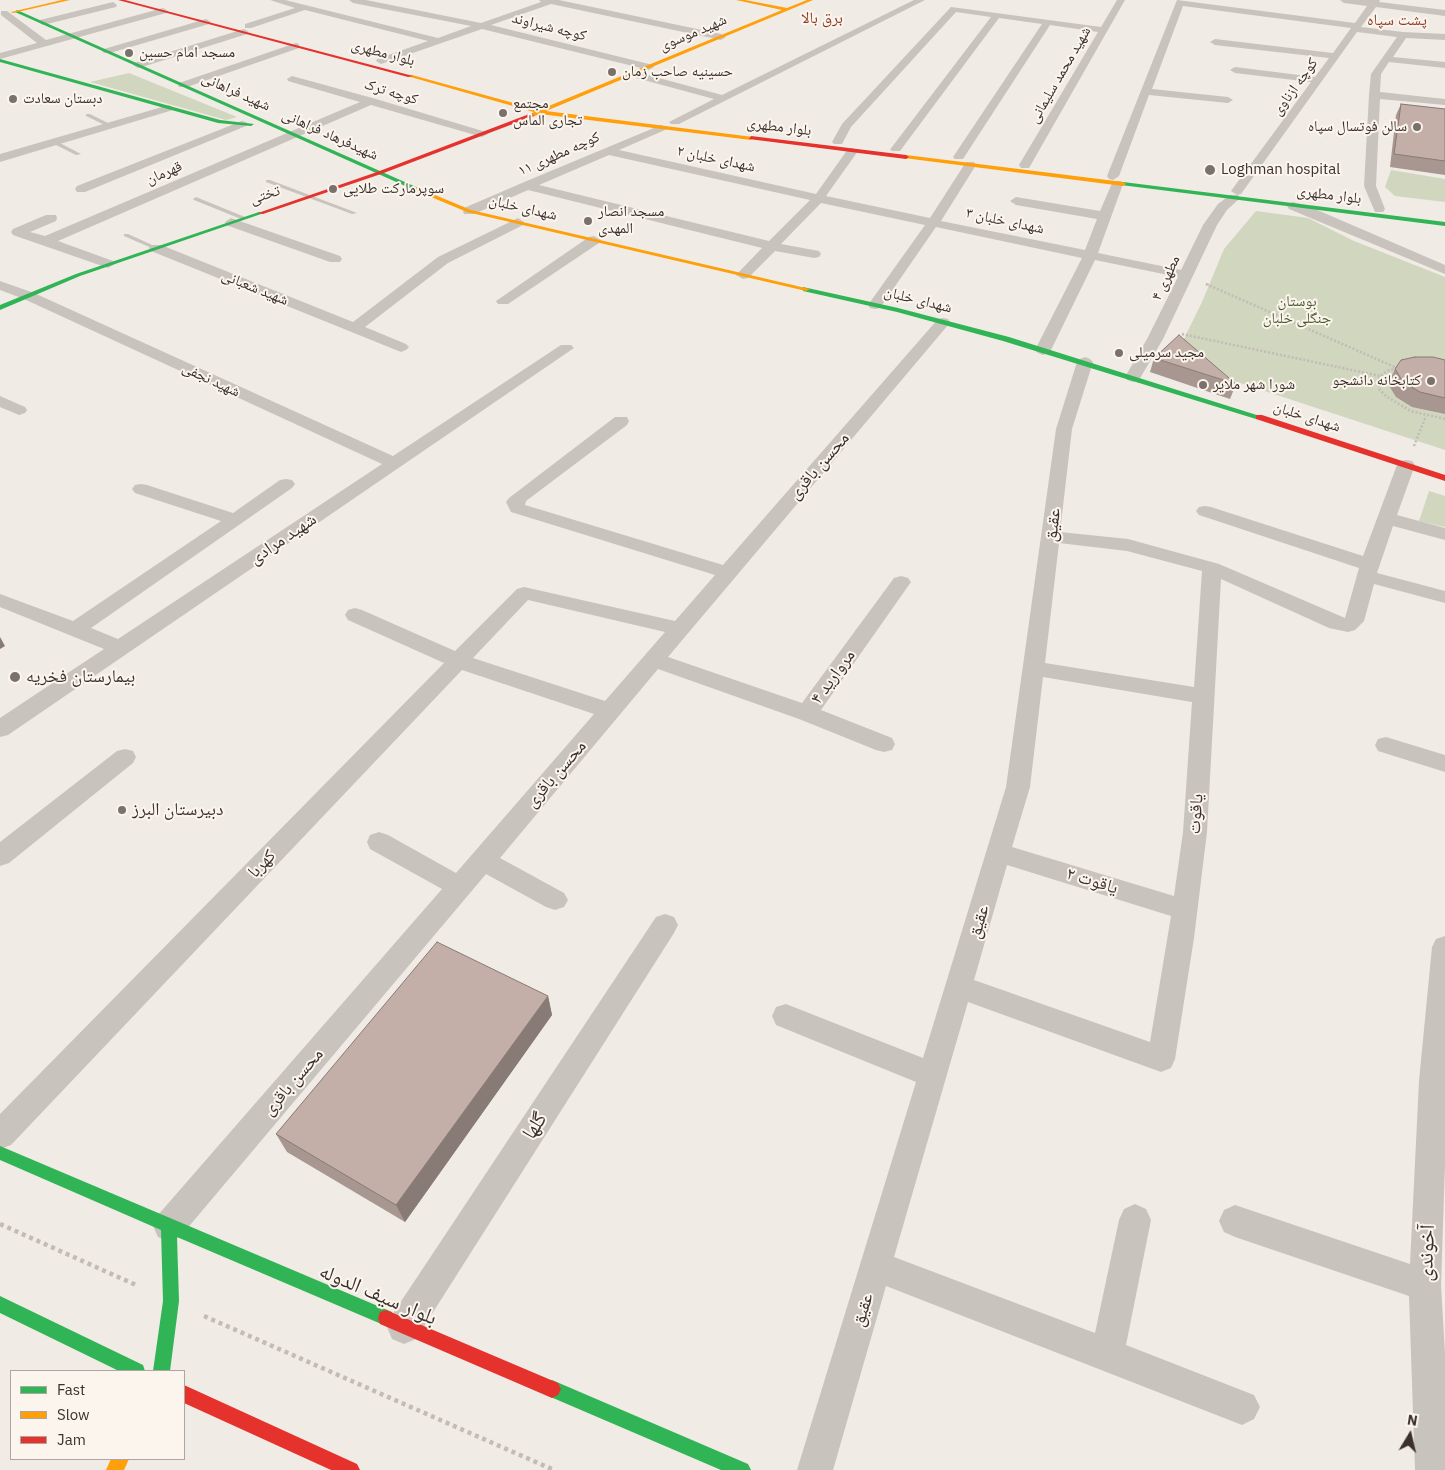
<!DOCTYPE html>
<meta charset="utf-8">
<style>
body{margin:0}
#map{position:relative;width:1445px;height:1470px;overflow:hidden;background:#f0ebe5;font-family:"IBM Plex Sans",sans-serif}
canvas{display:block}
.legend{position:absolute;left:10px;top:1370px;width:175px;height:90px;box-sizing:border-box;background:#fbf5ee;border:1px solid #aea6a0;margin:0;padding:6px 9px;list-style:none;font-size:15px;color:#3b302b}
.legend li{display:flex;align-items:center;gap:10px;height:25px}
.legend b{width:25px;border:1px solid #aea6a0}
.north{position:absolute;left:1385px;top:1410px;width:50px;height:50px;-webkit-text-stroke:4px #fbf5ee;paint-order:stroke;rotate:9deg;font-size:14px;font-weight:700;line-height:20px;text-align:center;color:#3b302b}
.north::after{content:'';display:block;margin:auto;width:18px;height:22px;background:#3b302b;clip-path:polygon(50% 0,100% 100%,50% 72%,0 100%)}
</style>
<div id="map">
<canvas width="1445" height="1470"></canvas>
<ul class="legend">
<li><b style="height:6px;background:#30b455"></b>Fast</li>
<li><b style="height:6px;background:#ff9f0a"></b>Slow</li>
<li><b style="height:6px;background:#e5322d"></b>Jam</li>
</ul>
<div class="north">N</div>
</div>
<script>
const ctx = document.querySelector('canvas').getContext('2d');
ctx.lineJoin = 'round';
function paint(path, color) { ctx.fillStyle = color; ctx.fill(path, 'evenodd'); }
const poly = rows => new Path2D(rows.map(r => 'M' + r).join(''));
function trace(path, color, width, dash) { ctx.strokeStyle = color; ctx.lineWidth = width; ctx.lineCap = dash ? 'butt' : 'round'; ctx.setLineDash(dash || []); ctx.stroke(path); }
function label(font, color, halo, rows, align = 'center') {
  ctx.font = font + ' "IBM Plex Sans","Noto Naskh Arabic",sans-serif'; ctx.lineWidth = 4; ctx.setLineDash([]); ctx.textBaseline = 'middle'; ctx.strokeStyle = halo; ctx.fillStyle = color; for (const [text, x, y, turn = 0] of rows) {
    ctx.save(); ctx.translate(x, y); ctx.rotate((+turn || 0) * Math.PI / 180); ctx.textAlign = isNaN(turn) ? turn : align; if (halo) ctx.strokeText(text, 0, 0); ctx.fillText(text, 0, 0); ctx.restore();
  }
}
const green = poly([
 [129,73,237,117,226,120,90,82],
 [1391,170,1445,179,1445,202,1395,196,1385,187],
 [1256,211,1308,218,1354,241,1445,277,1445,450,1234,381,1181,345,1202,302,1224,249],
 [1429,491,1445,496,1445,527,1419,521]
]);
const pathFar2 = poly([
 [1206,284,1209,285]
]);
const pathFar1 = poly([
 [1206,284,1397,368],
 [1182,334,1380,376],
 [1397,368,1387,371,1380,376,1378,382,1380,390,1387,397,1411,411,1445,419],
 [1414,446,1426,416]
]);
const path = poly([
 [0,1224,136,1285],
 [204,1316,554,1470]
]);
const lane = poly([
 [86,114,90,114,112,125,107,126,86,116,86,114],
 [52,141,56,141,81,154,76,155,52,143,52,141],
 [266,180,270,180,357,213,352,214,266,182,266,180],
 [196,197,245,217,246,218,241,219,194,200,193,199,196,197],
 [124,234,128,234,159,248,154,249,124,236,124,234]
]);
const street = poly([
 [270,0,285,0,438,38,471,26,353,3,349,0,366,0,481,23,541,2,539,0,559,0,721,34,726,37,721,40,551,4,491,25,653,65,654,67,649,70,482,29,381,64,376,61,377,59,428,41,305,10,251,28,245,28,245,24,295,8,270,0],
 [914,0,925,0,679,124,671,124,669,122,714,99,629,76,628,74,633,71,722,95,914,0],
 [1117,0,1125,0,1029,168,1021,168,1019,165,1098,32,1050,25,963,159,955,159,953,157,1042,24,999,18,900,151,892,151,890,149,892,147,991,17,956,12,851,127,842,144,834,144,832,142,842,124,951,7,1101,27,1117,0],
 [1177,0,1355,23,1367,6,1344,3,1340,0,1380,0,1379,2,1445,10,1445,16,1376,7,1361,27,1403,32,1445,34,1445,40,1406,38,1393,57,1445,62,1445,68,1389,62,1381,74,1380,92,1445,99,1445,105,1380,99,1376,186,1385,209,1383,212,1375,212,1364,186,1369,95,1371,74,1397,37,1357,32,1241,194,1237,195,1231,191,1311,82,1235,73,1230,70,1235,67,1315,77,1329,58,1215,45,1210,42,1215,39,1333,53,1351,28,1183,6,1152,89,1228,97,1233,100,1228,103,1149,95,1119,176,1113,180,1109,179,1107,176,1177,0],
 [113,2,117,5,116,7,43,25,38,22,40,20,113,2],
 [163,8,168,11,166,13,0,59,0,53,37,43,1,15,1,11,7,11,46,40,163,8],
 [206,19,211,22,209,24,110,53,104,53,102,51,104,49,206,19],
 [244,29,249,32,247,34,142,67,138,68,133,65,134,63,244,29],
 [296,43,299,44,299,48,187,87,179,87,178,85,179,83,296,43],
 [292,76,376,99,486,132,488,134,482,137,371,105,58,241,113,261,115,264,108,268,13,235,11,232,13,229,46,215,56,215,57,218,56,221,30,232,45,236,360,102,288,81,287,79,292,76],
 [169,105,174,108,173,110,0,162,0,154,169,105],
 [242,121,246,122,248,124,246,126,85,192,77,192,75,189,77,186,242,121],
 [661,125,667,128,665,130,619,150,816,194,848,149,852,148,858,151,826,196,930,218,966,162,974,162,976,165,941,221,1085,250,1097,219,1016,205,1010,201,1016,197,1100,211,1113,181,1121,181,1123,184,1098,253,1181,270,1203,225,1218,204,1230,195,1238,195,1240,198,1227,210,1217,225,1163,339,1139,380,1133,382,1127,380,1125,377,1147,339,1178,277,1095,260,1051,350,1048,353,1043,355,1038,353,1035,350,1082,258,936,227,880,308,875,309,870,308,868,305,925,225,821,203,781,244,819,251,821,254,819,257,814,258,775,251,748,278,743,279,736,275,762,248,528,190,474,214,464,214,463,211,464,208,522,183,661,125],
 [609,155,810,200,769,241,539,185,609,155],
 [1293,202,1308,206,1445,265,1445,274,1289,209,1287,206,1289,203,1293,202],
 [231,218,340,256,342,259,340,262,330,262,226,225,225,222,231,218],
 [518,218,524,222,523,225,448,263,365,327,406,344,409,347,406,350,401,352,151,251,149,248,151,245,161,245,353,322,438,257,518,218],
 [594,236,601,240,599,243,508,304,498,304,496,301,589,237,594,236],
 [0,281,34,293,393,456,561,345,571,345,574,348,8,735,0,737,0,718,104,649,0,607,0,594,73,621,221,521,135,493,132,489,135,485,141,484,147,485,233,513,280,480,286,479,292,480,295,484,292,488,91,628,118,639,382,464,24,299,0,290,0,281],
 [943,318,948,319,950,322,948,325,668,657,802,703,894,578,901,576,908,578,911,582,821,710,892,738,895,744,892,750,884,752,876,750,799,719,658,669,500,858,564,893,568,900,564,907,555,910,546,907,486,874,180,1237,169,1242,158,1237,153,1226,158,1215,442,889,370,849,367,842,370,835,379,832,388,835,456,873,594,714,462,670,11,1145,0,1149,0,1114,444,663,348,620,345,615,348,610,355,608,362,610,455,651,517,589,524,587,675,621,715,575,511,512,506,502,509,498,615,417,627,417,629,421,627,425,526,501,525,505,723,565,938,319,943,318],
 [528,600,665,632,605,701,473,658,528,600],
 [1085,357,1090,359,1093,362,1072,429,1060,532,1128,539,1219,564,1345,618,1359,568,1199,515,1196,511,1199,507,1205,506,1211,507,1363,556,1397,465,1400,461,1406,460,1412,461,1415,465,1397,515,1445,528,1445,540,1393,526,1377,573,1445,591,1445,603,1374,584,1364,621,1355,630,1348,632,1329,628,1221,579,1207,832,1194,938,1175,1059,1171,1068,1161,1072,968,1002,894,1257,1095,1333,1119,1220,1124,1209,1135,1204,1146,1209,1151,1220,1126,1345,1254,1395,1260,1407,1254,1419,1242,1425,886,1286,833,1470,797,1470,916,1082,776,1025,772,1016,776,1007,786,1004,923,1058,1006,787,1056,429,1077,362,1080,359,1085,357],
 [1059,543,1127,551,1202,571,1194,687,1045,663,1059,543],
 [1043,677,1192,702,1183,832,1174,896,1012,847,1030,787,1043,677],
 [1007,865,1171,916,1150,1042,974,980,1007,865],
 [0,396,25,407,27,410,25,413,19,415,0,407,0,396],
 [1386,737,1445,755,1445,772,1378,751,1375,745,1378,739,1386,737],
 [125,749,133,751,136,757,133,763,9,863,0,866,0,842,117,751,125,749],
 [665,914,674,917,678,925,674,933,416,1339,404,1344,392,1339,387,1327,392,1315,656,917,665,914],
 [1445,936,1445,1164,1441,1285,1445,1354,1445,1470,1415,1470,1409,1296,1235,1237,1224,1232,1219,1221,1224,1210,1235,1205,1410,1264,1419,1081,1432,947,1436,939,1445,936]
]);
const fast = poly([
 [17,10,416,187,417,188,412,189,15,12,17,10],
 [0,59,220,120,254,124,251,126,218,123,0,62,0,59],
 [1123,182,1445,222,1445,226,1121,185,1120,184,1123,182],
 [259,212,264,213,80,276,0,310,0,305,76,274,259,212],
 [803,287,898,308,1009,337,1263,417,1262,419,1256,419,1003,341,897,312,803,291,803,287],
 [0,1146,392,1312,394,1318,392,1324,386,1326,177,1237,179,1301,170,1371,153,1371,163,1301,161,1230,0,1160,0,1146],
 [0,1296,143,1365,145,1371,119,1371,0,1313,0,1296],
 [552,1380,748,1464,751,1470,721,1470,546,1395,543,1389,546,1383,552,1380]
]);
const slow = poly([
 [62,0,70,0,13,13,11,12,62,0],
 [736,0,745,0,787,8,807,0,813,0,546,111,753,137,751,140,540,114,532,117,529,115,534,112,407,76,412,75,539,110,782,10,736,0],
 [906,155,1123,182,1126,184,1123,186,904,158,904,156,906,155],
 [412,187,416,187,471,210,810,289,806,291,467,212,412,189,412,187],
 [111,1459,129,1459,124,1470,106,1470,111,1459]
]);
const jam = poly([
 [118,0,125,0,413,76,408,77,118,0],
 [532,113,534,116,381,174,263,214,258,213,377,172,532,113],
 [751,136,906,155,909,157,906,159,749,139,751,136],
 [1256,415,1262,415,1445,475,1445,481,1256,419,1256,415],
 [386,1310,558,1383,561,1389,558,1395,552,1398,380,1324,378,1318,380,1312,386,1310],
 [184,1385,357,1464,360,1470,331,1470,184,1403,184,1385]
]);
const wall = poly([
 [1401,104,1445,109,1445,175,1390,167,1396,115],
 [1154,358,1236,384,1230,399,1150,372],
 [1445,360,1445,414,1412,407,1396,397,1388,384,1395,369],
 [548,996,552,1015,405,1222,287,1152,276,1134]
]);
const shadedWall = poly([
 [0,637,5,646,0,649],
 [548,996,552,1015,405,1222,396,1205]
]);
const building = poly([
 [1401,104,1445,109,1445,161,1394,154,1401,104],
 [1179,335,1236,384,1154,358,1179,335],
 [1415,357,1433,357,1445,360,1445,398,1420,392,1403,382,1395,369,1401,360,1415,357],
 [437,942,548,996,396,1205,276,1134,437,942]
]);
const markers = [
 [129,53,5,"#7a716c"],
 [612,72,5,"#7a716c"],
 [13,99,5,"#7a716c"],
 [503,113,5,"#7a716c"],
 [1417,127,5,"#7a716c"],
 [1210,170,6,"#7a716c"],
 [333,189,5,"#7a716c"],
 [588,221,5,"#7a716c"],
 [1119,353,5,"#7a716c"],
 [1431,381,5,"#7a716c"],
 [1203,385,5,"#7a716c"],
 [15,677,6,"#7a716c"],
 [122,810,5,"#7a716c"]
];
const farStreetnames = [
 ["کوچه شیراوند",549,27,14],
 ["شهید موسوی",693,33,-23],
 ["بلوار مطهری",383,53,15],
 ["شهید محمد سلیمانی",1060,75,-60],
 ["کوچه ازناوی",1295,87,-54],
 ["شهید فراهانی",236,92,24],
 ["کوچه ترک",391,92,17],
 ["بلوار مطهری",779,127,7],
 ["شهیدفرهاد فراهانی",330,135,24],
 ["کوچه مطهری ۱۱",559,154,-24],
 ["شهدای خلبان ۲",716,159,12],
 ["قهرمان",164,173,-23],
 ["تختی",265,195,-18],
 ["بلوار مطهری",1329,195,7],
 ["شهدای خلبان",523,208,13],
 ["شهدای خلبان ۳",1005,221,12],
 ["مطهری ۴",1166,278,-65],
 ["شهید شعبانی",255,288,22],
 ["شهدای خلبان",918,300,14],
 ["شهید نجفی",211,380,25],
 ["شهدای خلبان",1307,417,18]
];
const farPoinames = [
 ["مسجد امام حسین",139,53],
 ["حسینیه صاحب زمان",622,72],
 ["دبستان سعادت",23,99],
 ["مجتمع",513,104],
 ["تجاری الماس",513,121],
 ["سالن فوتسال سپاه",1407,127,"right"],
 ["Loghman hospital",1221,170],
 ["سوپرمارکت طلایی",343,189],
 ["مسجد انصار",598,212],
 ["المهدی",598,229],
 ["مجید سرمیلی",1129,353],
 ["کتابخانه دانشجو",1421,381,"right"],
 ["شورا شهر ملایر",1213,385]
];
const farParknames = [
 ["بوستان",1297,302],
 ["جنگلی خلبان",1297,319]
];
const farNeighbourhoodnames = [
 ["برق بالا",822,18],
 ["پشت سپاه",1397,20]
];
const streetNames = [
 ["محسن باقری",819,466,-49],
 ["عقیق",1053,525,-83],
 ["شهید مرادی",283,539,-34],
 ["مروارید ۴",833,677,-54],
 ["محسن باقری",556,774,-49],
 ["یاقوت",1196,814,-86],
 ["کهربا",262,864,-46],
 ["یاقوت ۲",1092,881,17],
 ["عقیق",979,922,-74],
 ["محسن باقری",293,1082,-49],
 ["عقیق",863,1310,-73]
];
const poiNames = [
 ["بیمارستان فخریه",26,677],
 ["دبیرستان البرز",132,810]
];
const nearStreetnames = [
 ["گلها",535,1126,-57],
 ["آخوندی",1427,1253,-88],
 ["بلوار سیف الدوله",378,1295,23]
];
paint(green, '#d1d6bf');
trace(pathFar2, '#c2bbb6', 2, [1, 1]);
trace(pathFar1, '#c2bbb6', 2.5, [2, 2]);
trace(path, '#c2bbb6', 4.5, [4, 4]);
paint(lane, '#c9c3be');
paint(street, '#c9c3be');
paint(fast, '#30b455');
paint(slow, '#ff9f0a');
paint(jam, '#e5322d');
paint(wall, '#a89690');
paint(shadedWall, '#887a75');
paint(building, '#c3afa7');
trace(building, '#887a75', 1);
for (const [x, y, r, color] of markers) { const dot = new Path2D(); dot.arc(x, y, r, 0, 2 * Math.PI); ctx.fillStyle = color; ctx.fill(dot); trace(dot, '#fbf5ee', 2); }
label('15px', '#3b302b', '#fbf5ee', farStreetnames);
label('15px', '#3b302b', '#fbf5ee', farPoinames, 'left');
label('15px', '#4a5a2e', '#fbf5ee', farParknames);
label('16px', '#8c3b22', '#fbf5ee', farNeighbourhoodnames);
label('18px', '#3b302b', '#fbf5ee', streetNames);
label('18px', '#3b302b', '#fbf5ee', poiNames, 'left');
label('21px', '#3b302b', '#fbf5ee', nearStreetnames);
</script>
